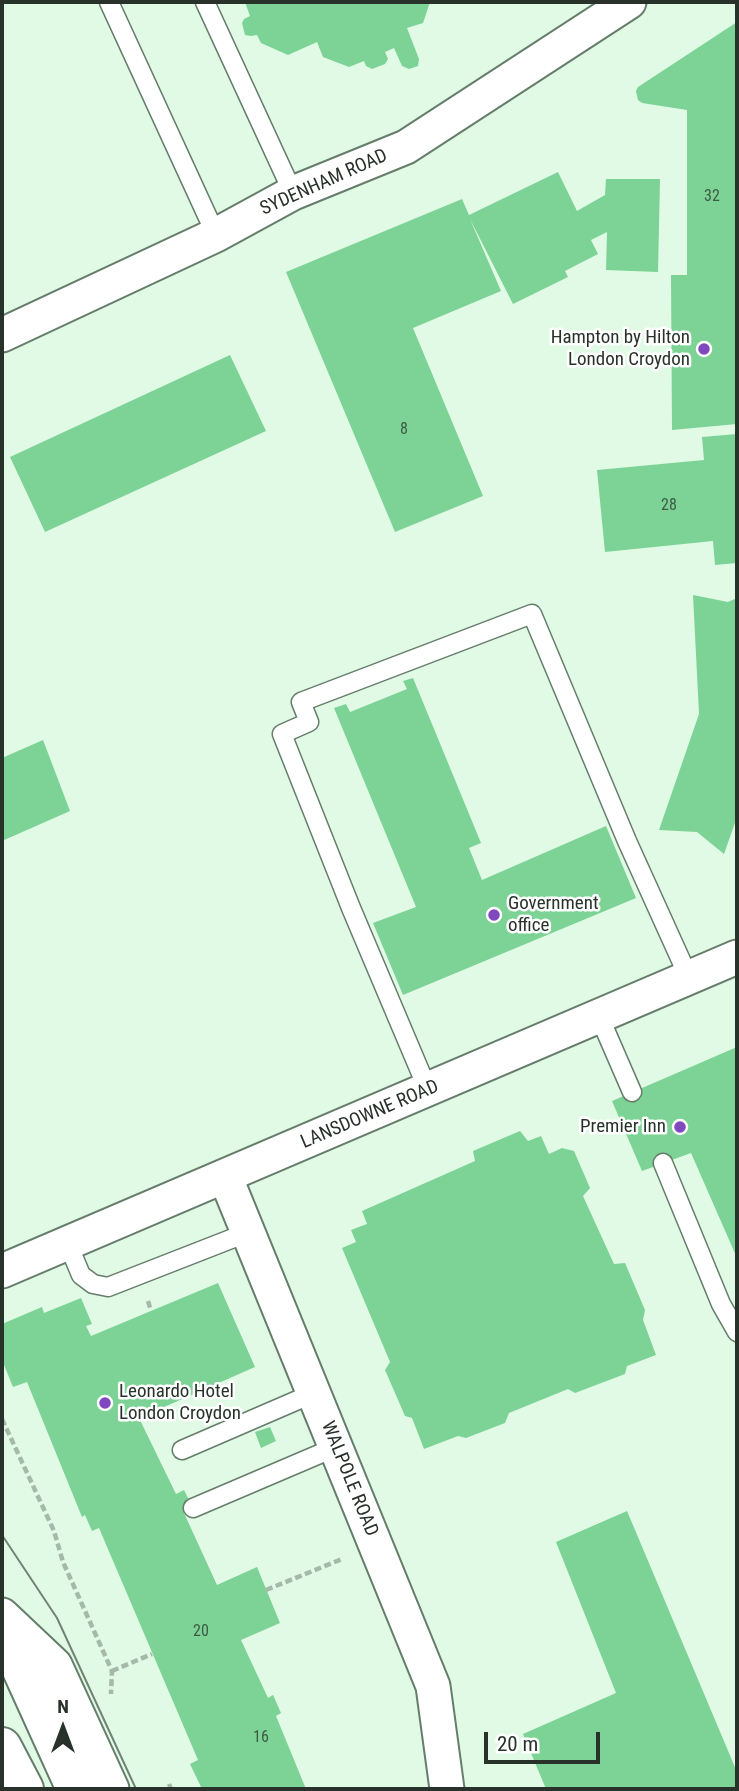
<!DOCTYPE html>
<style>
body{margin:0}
#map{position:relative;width:739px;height:1791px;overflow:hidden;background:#e0fae5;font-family:"Roboto Condensed",sans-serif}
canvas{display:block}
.frame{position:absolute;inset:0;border:4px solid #28322a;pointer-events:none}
.north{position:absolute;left:28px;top:1693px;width:70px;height:70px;-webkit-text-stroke:5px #fff;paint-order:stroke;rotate:0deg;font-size:19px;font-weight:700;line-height:28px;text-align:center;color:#28322a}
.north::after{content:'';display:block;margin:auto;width:24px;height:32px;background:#28322a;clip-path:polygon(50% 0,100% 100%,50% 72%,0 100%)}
.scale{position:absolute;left:484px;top:1732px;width:116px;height:32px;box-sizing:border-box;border:4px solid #28322a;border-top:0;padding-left:9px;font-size:21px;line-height:24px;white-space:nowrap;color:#28322a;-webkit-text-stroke:5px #fff;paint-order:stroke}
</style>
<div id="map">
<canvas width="739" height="1791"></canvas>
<div class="frame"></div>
<div class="north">N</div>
<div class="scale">20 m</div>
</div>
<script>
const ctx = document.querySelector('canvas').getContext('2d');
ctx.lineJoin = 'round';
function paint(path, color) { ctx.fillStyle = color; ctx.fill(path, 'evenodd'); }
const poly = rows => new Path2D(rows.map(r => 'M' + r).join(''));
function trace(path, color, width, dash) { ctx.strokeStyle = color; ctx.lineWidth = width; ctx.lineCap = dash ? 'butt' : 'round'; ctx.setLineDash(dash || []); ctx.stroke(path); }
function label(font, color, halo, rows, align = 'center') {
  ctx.font = font + ' "Roboto Condensed",sans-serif'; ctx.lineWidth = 5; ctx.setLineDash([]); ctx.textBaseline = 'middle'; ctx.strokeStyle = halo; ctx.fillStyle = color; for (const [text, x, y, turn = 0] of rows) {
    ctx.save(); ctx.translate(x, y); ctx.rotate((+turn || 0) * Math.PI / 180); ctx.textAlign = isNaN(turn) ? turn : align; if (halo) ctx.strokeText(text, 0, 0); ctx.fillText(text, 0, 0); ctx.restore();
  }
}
const building = poly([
 [247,2,430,2,423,23,407,28,419,59,418,66,409,69,402,66,394,48,385,52,388,59,385,64,372,69,366,66,364,61,349,67,323,57,317,42,288,55,261,43,257,35,251,36,245,35,242,23,244,19,250,16,246,5],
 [737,22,737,424,672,430,671,275,687,275,687,110,642,103,638,100,636,91,638,87],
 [558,172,577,211,605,195,606,179,660,179,658,272,606,270,607,232,591,240,598,254,565,271,568,277,513,304,470,219,501,291,413,328,483,496,395,532,286,272,462,199,469,215],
 [230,355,266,431,45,532,10,457],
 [737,434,737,563,715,565,713,541,605,552,597,470,704,460,702,437],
 [693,595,728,602,737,598,737,817,724,854,697,832,659,830,699,714],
 [413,678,481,843,469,848,482,880,606,826,636,898,403,995,373,923,416,907,334,708,346,704,350,712,407,689,403,681],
 [43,740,70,811,2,841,2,758],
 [737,1047,737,1258,691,1153,642,1171,612,1101],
 [520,1131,528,1141,541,1136,549,1154,562,1148,574,1151,590,1188,583,1196,614,1264,625,1263,645,1310,643,1320,656,1355,627,1366,625,1374,575,1393,568,1389,509,1413,505,1423,466,1438,458,1436,424,1449,412,1418,405,1416,385,1370,390,1362,342,1248,356,1242,351,1230,367,1224,362,1211,475,1161,473,1151],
 [218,1283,255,1367,139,1418,176,1494,184,1490,193,1508,184,1513,217,1585,257,1567,280,1623,241,1640,268,1698,273,1695,281,1713,276,1716,306,1789,202,1789,190,1764,198,1760,99,1528,92,1531,85,1515,82,1517,27,1382,13,1387,2,1360,2,1324,42,1307,44,1313,81,1298,92,1324,86,1326,91,1336],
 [270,1427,276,1441,261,1448,255,1432],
 [627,1511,737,1772,737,1789,546,1789,523,1734,616,1693,556,1542]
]);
const path = poly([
 [148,1301,151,1311],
 [2,1419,54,1531,63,1562,112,1671,111,1694],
 [266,1590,342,1559],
 [112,1671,152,1654],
 [169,1784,171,1789]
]);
const lane = poly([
 [109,2,216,235],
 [205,2,293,193],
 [599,1016,632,1092],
 [428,1090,351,908,282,734,309,722,301,702,532,614,627,841,689,978],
 [663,1163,721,1304,737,1332],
 [68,1244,81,1275,93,1284,108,1287,249,1232],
 [182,1450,314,1393],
 [193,1508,336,1447]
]);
const street = poly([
 [2,335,216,235,293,193,406,147,629,2],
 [225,1176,433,1686,447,1789],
 [2,1271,737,957],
 [2,1615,55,1665,112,1789]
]);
const primary = poly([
 [2,1626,76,1789],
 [2,1747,24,1789]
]);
const tram = poly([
 [2,1535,57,1618,136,1789]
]);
const markers = [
 [704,349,7,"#7f48bf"],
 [494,915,7,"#7f48bf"],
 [680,1127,7,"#7f48bf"],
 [105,1403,7,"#7f48bf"]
];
const numberNames = [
 ["32",712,197],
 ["8",404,430],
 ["28",669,506],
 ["20",201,1632],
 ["16",261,1738]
];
const streetNames = [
 ["SYDENHAM ROAD",324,183,-24],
 ["LANSDOWNE ROAD",370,1115,-23],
 ["WALPOLE ROAD",349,1479,68]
];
const poiNames = [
 ["Hampton by Hilton",690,338],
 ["London Croydon",690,360],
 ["Government",508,904,"left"],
 ["office",508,926,"left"],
 ["Premier Inn",666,1127],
 ["Leonardo Hotel",119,1392,"left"],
 ["London Croydon",119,1414,"left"]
];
paint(building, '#7dd395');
trace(lane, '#657d6b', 21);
trace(street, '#657d6b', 37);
trace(primary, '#657d6b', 42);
trace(path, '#a5b9a9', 4.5, [7, 3.5]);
trace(lane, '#fff', 18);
trace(street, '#fff', 33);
trace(primary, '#fff', 38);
trace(tram, '#728376', 2);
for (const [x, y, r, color] of markers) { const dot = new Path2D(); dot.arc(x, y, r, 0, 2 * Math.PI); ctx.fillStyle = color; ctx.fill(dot); trace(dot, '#fff', 2.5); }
label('16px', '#3d5a45', null, numberNames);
label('19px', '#28322a', '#fff', streetNames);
label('19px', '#28322a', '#fff', poiNames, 'right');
</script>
